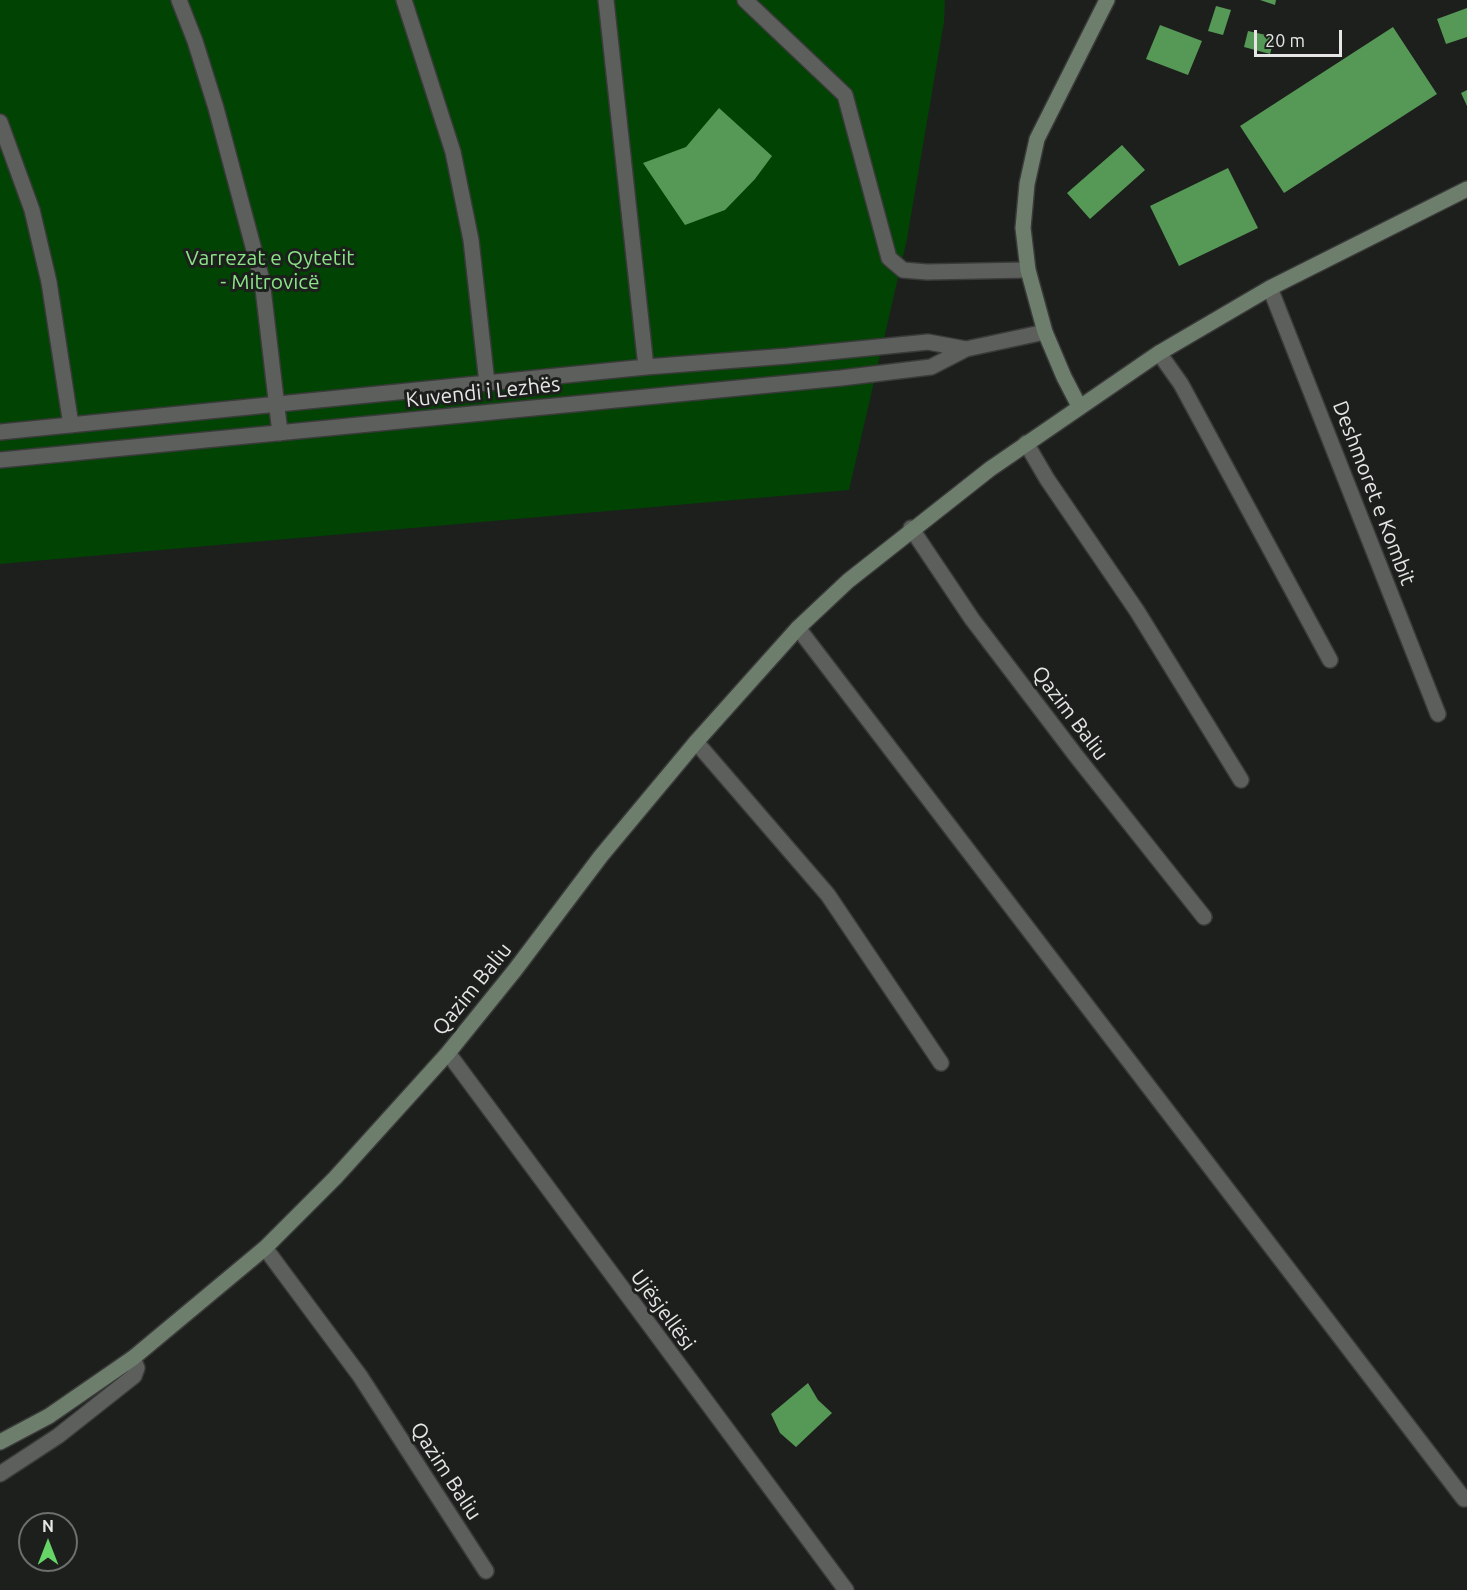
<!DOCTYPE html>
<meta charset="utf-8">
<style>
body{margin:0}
#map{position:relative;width:1467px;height:1590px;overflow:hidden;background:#1d1f1d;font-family:Ubuntu,sans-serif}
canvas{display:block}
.north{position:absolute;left:18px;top:1512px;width:60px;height:60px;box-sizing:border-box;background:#1d1f1d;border:2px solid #6d6f6d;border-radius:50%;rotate:0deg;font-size:16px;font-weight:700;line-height:24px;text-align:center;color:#e5e6e5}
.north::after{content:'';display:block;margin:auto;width:21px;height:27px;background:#66d466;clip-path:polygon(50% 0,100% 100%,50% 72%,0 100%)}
.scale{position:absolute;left:1254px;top:30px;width:88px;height:27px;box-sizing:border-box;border:3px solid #e5e6e5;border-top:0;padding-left:8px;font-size:18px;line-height:21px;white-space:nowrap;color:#e5e6e5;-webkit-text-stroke:4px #1d1f1d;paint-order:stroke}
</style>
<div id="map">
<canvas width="1467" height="1590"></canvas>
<div class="north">N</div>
<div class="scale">20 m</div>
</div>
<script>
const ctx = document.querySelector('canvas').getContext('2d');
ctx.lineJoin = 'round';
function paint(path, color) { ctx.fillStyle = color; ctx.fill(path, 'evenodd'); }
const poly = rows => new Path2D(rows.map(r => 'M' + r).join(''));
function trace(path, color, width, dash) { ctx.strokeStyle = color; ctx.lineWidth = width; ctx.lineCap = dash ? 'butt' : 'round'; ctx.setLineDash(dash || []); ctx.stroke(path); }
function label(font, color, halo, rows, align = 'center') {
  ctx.font = font + ' Ubuntu,sans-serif'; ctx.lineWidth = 6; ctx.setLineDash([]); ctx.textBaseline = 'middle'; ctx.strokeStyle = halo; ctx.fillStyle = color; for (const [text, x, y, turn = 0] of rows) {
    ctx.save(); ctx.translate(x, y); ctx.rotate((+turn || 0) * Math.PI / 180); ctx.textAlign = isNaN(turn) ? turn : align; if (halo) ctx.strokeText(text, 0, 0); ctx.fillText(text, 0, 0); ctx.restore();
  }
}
const green = poly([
 [0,0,945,0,944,22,907,239,849,490,0,564]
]);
const building = poly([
 [1260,0,1276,0,1275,5],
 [1216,6,1231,10,1223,35,1208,31],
 [1467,8,1467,37,1446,44,1437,19],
 [1160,25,1202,41,1188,75,1146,59],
 [1393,27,1437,94,1284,193,1240,126],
 [1248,31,1275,37,1270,54,1244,47],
 [1467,90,1467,106,1461,93],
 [719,108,772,156,755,179,725,210,685,225,643,163,686,147],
 [1122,145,1145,170,1090,219,1067,193],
 [1228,168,1258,228,1179,266,1150,206],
 [808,1383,818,1400,832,1413,796,1447,780,1433,771,1414]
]);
const street = poly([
 [179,0,195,41,216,108,262,280,280,433],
 [404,0,453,152,471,240,487,383],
 [606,0,646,367],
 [745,0,845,95,889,258,903,270,927,272,1028,270],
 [0,122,32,210,49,282,71,425],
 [1270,288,1438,714],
 [1159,353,1181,384,1330,660],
 [0,432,646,367,788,356,928,342,966,349],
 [1026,443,1047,479,1137,611,1241,780],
 [0,460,841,378,931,367,966,349,1045,332],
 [911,528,972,619,1077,757,1204,917],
 [798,628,1464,1499],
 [696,742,828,895,941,1063],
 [448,1053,846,1590],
 [265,1248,360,1376,486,1571],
 [0,1474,58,1436,134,1376,137,1368,133,1358]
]);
const secondary = poly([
 [1079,406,1064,377,1045,332,1028,270,1023,228,1027,184,1037,139,1107,0],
 [0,1442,49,1416,133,1358,265,1248,335,1178,448,1053,515,970,601,856,696,742,798,628,848,581,990,469,1159,353,1270,288,1467,189]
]);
const parkNames = [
 ["Varrezat e Qytetit",270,258],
 ["- Mitrovicë",270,282]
];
const streetNames = [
 ["Kuvendi i Lezhës",483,392,-6],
 ["Deshmoret e Kombit",1374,493,69],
 ["Qazim Baliu",1070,713,53],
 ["Qazim Baliu",472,989,-51],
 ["Ujësjellësi",663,1310,54],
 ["Qazim Baliu",446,1471,57]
];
paint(green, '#004303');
paint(building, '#569855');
trace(street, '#393a39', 18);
trace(secondary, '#393a39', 18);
trace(street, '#5c5f5c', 15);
trace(secondary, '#6d7e6c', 15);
label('21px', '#8be388', '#1d1f1d', parkNames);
label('21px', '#e5e6e5', '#1d1f1d', streetNames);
</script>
